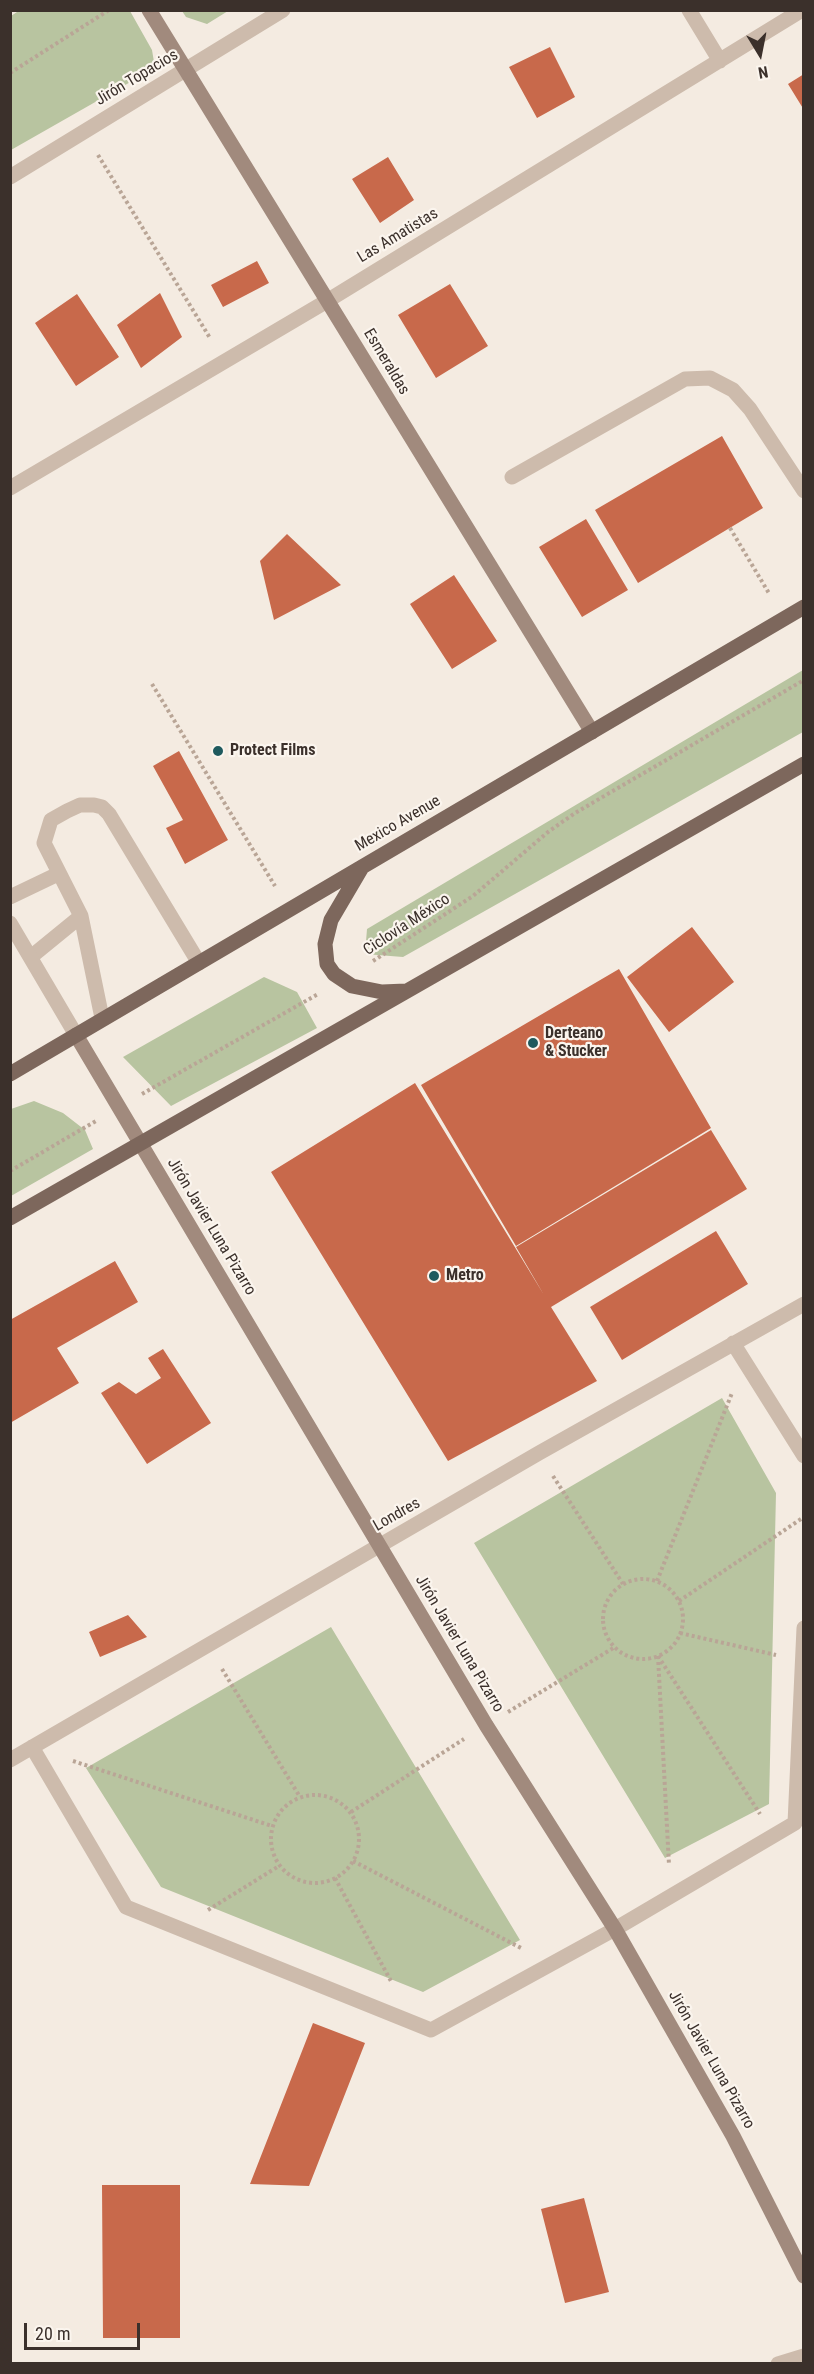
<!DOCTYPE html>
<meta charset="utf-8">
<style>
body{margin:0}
#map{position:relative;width:814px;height:2374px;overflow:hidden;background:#f4ebe1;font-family:"Roboto Condensed",sans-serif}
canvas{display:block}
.frame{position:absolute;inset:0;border:12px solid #3b302b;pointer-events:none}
.north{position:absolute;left:730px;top:24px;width:60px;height:60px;-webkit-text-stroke:4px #fbf5ee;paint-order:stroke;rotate:170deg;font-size:16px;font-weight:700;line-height:24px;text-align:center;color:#3b302b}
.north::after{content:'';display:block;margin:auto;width:21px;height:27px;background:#3b302b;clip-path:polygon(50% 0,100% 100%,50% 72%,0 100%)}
.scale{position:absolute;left:24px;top:2323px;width:116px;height:27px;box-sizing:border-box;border:3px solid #3b302b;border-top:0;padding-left:8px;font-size:18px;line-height:21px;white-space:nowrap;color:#3b302b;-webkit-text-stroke:4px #fbf5ee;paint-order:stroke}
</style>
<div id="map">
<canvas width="814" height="2374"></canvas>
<div class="frame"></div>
<div class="north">N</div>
<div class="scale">20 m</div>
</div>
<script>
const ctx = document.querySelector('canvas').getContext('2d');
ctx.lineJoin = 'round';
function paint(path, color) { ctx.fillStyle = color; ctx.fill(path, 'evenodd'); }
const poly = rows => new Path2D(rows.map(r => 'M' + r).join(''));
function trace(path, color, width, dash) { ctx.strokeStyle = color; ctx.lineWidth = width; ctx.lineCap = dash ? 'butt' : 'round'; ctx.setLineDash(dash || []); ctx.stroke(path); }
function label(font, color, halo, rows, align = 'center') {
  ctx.font = font + ' "Roboto Condensed",sans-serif'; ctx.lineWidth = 4.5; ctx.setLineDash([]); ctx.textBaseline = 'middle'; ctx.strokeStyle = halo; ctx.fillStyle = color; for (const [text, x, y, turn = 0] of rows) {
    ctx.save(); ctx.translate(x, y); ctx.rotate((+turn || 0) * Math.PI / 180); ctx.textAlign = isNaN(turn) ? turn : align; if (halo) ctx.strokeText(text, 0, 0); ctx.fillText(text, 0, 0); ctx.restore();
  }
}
const green = poly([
 [20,10,130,11,152,50,155,68,11,150,11,16],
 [182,11,228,11,207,24,186,17],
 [803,670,803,732,403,957,365,954,367,929],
 [264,977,297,992,317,1028,171,1106,123,1057],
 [34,1101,63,1113,85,1130,93,1149,11,1196,11,1109],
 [722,1398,776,1493,769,1804,665,1858,474,1543],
 [331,1627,520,1940,423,1992,161,1887,86,1768]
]);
const building = poly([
 [550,47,575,97,537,118,509,67],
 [804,74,804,110,788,84],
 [388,157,414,200,380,223,352,179],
 [257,261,269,283,223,307,211,285],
 [450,284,488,346,436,378,398,315],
 [160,293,182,337,141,368,117,325],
 [77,294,119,357,76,386,35,323],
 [722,436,763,508,638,583,595,510],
 [586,519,628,590,582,617,539,547],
 [287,534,341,585,274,620,260,561],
 [454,575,497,641,452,669,410,604],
 [179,751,228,840,185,864,166,828,183,820,153,766],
 [692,927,734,982,669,1032,627,977],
 [619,969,711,1128,516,1246,421,1085],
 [415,1083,544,1295,516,1247,711,1130,747,1189,551,1307,597,1381,448,1461,271,1172],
 [716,1231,748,1284,622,1360,590,1307],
 [115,1261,138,1302,57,1348,79,1383,10,1423,10,1320],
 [163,1349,211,1423,147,1464,101,1393,119,1382,136,1394,161,1378,148,1358],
 [128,1615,147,1637,100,1657,89,1632],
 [313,2023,365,2043,309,2186,250,2184],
 [102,2185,180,2185,180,2338,103,2338],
 [584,2198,609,2292,565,2303,541,2209]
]);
const path = poly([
 [10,73,109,10],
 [98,155,210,338],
 [730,528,770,595],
 [152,684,275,886],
 [373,961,473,896,548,832,575,813,804,680],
 [142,1094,318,994],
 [10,1171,96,1121],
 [553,1476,623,1584],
 '603 1619a40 40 0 1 1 80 0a40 40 0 1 1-80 0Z',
 [657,1581,732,1393],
 [679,1601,804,1517],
 [680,1633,776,1655],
 [658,1656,669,1865],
 [658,1656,760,1814],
 [222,1669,300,1797],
 [508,1712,615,1647],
 [73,1761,272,1826],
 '271 1839a44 44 0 1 1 88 0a44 44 0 1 1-88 0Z',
 [351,1812,464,1739],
 [353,1861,523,1949],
 [335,1878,392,1983],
 [208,1910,279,1866]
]);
const lane = poly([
 [512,477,685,379,710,378,733,390,750,409,804,491],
 [10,897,58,874],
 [32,956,81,916],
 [102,1018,81,916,44,843,51,820,67,811,80,805,94,805,102,807,109,814,199,963]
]);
const street = poly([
 [689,10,720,61],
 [10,177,283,10],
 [10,488,327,301,802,10],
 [10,923,76,1035],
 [733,1343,804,1456],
 [32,1747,126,1907,431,2030,615,1929,795,1823,804,1628],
 [10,1760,539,1453,804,1304],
 [778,2364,804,2356]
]);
const secondary = poly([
 [149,10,592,732],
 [76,1035,486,1725,615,1929,733,2136,804,2276]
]);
const primary = poly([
 [361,869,331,920,325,944,327,964,334,974,352,986,382,992,406,991],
 [10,1074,804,607],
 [10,1218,804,764]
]);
const markers = [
 [218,751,6,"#1f5a5e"],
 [533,1043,6,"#1f5a5e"],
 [434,1276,6,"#1f5a5e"]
];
const streetNames = [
 ["Jirón Topacios",137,78,-31],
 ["Las Amatistas",398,236,-31],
 ["Esmeraldas",386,362,59],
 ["Mexico Avenue",398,824,-30],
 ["Ciclovía México",407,925,-33],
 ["Jirón Javier Luna Pizarro",211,1227,59],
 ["Londres",397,1515,-30],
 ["Jirón Javier Luna Pizarro",459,1644,59],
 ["Jirón Javier Luna Pizarro",711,2060,60]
];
const poiNames = [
 ["Protect Films",230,751],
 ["Derteano",545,1034],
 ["& Stucker",545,1052],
 ["Metro",446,1276]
];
paint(green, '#b8c4a0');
paint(building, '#c8694b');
trace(path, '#b9a596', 4, [3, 3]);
trace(lane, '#cdbbac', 15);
trace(street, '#cdbbac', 15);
trace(secondary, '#a18a7d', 15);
trace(primary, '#7d675c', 15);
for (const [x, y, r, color] of markers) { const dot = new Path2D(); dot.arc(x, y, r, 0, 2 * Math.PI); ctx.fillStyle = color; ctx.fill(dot); trace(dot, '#fbf5ee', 2); }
label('16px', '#3b302b', '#fbf5ee', streetNames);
label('bold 16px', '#3b302b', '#fbf5ee', poiNames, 'left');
</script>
